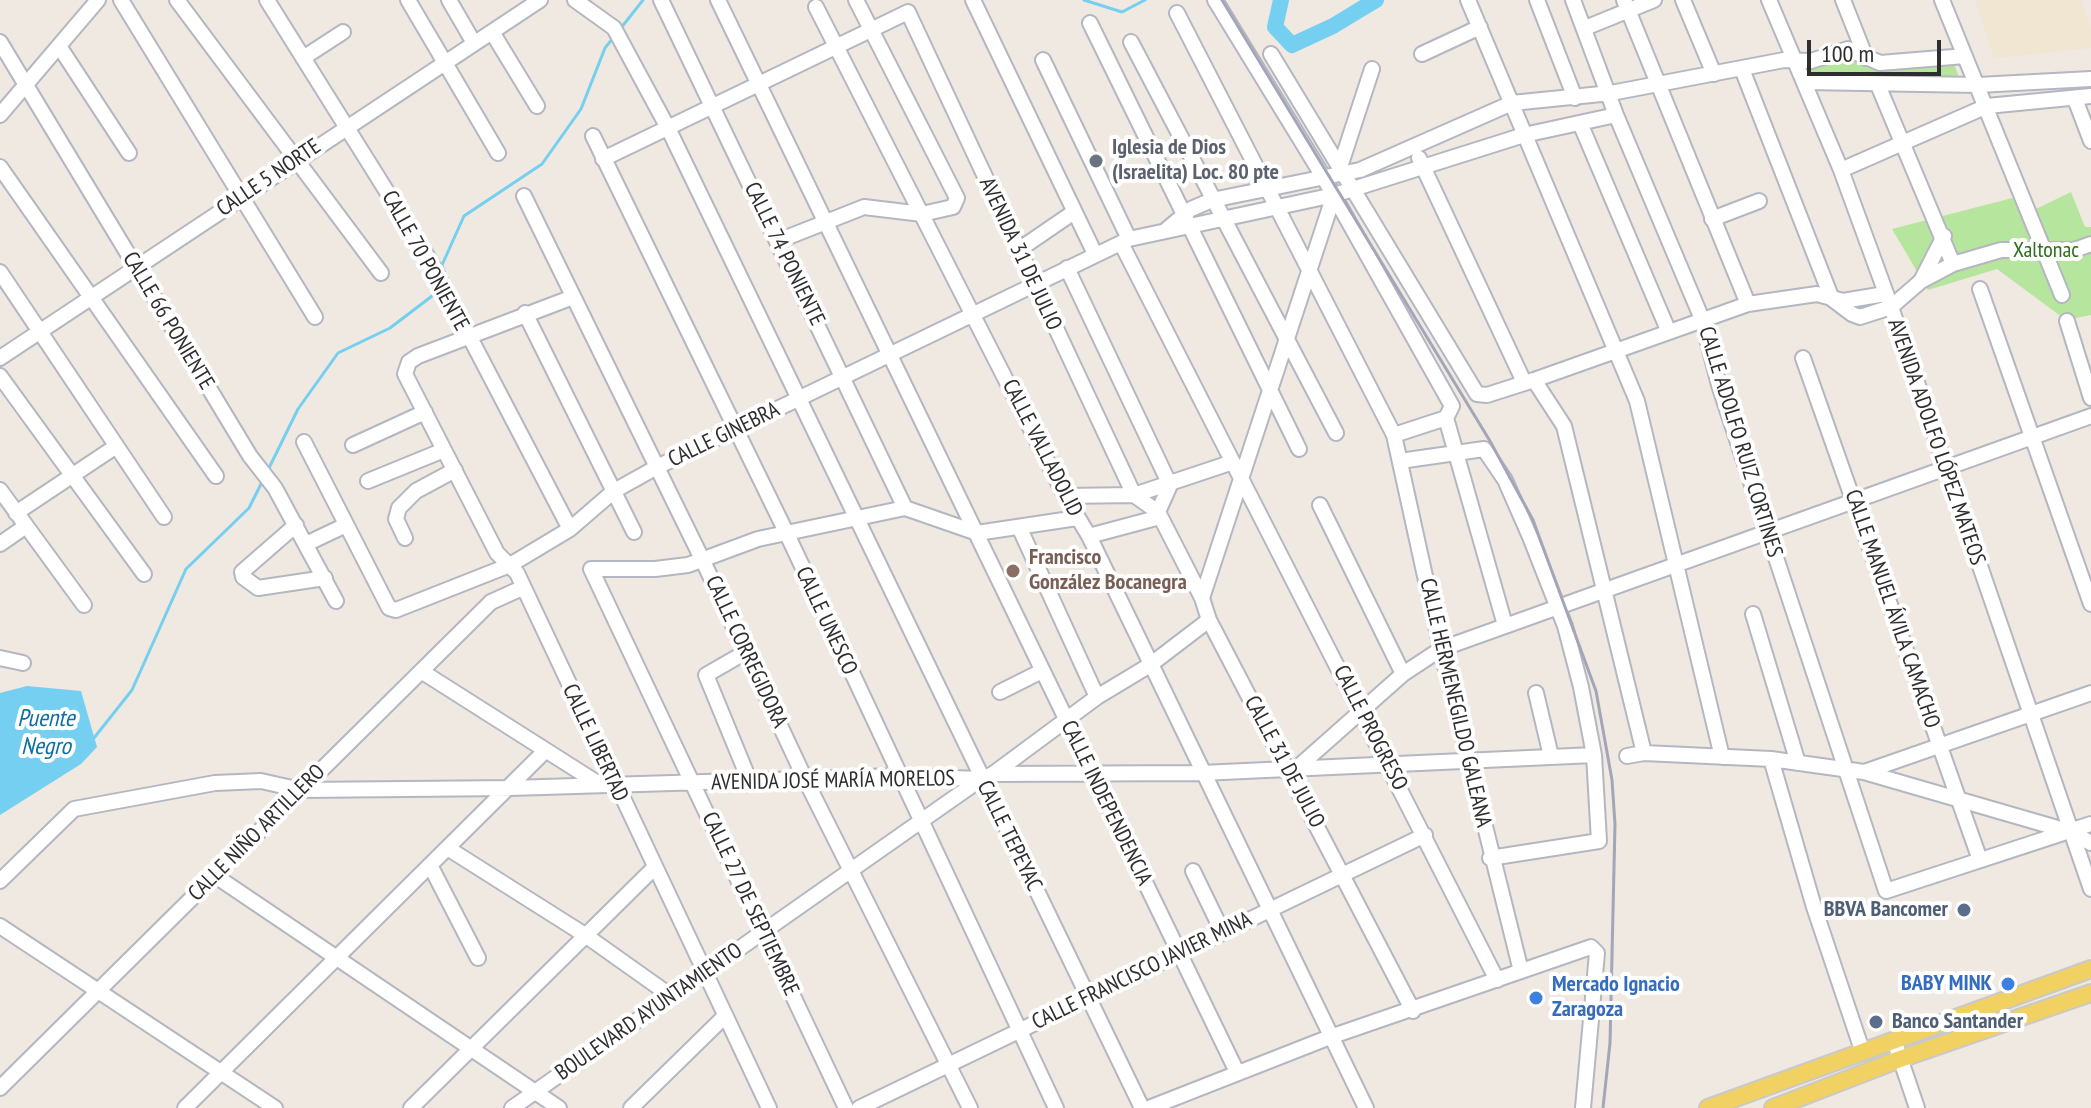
<!DOCTYPE html>
<meta charset="utf-8">
<style>
body{margin:0}
#map{position:relative;width:2091px;height:1108px;overflow:hidden;background:#efe9e1;font-family:"PT Sans Narrow",sans-serif}
canvas{display:block}
.scale{position:absolute;left:1807px;top:40px;width:134px;height:36px;box-sizing:border-box;border:4px solid #2e2e2e;border-top:0;padding-left:10px;font-size:24px;line-height:28px;white-space:nowrap;color:#2e2e2e;-webkit-text-stroke:6px #fff;paint-order:stroke}
</style>
<div id="map">
<canvas width="2091" height="1108"></canvas>
<div class="scale">100 m</div>
</div>
<script>
const ctx = document.querySelector('canvas').getContext('2d');
ctx.lineJoin = 'round';
function paint(path, color) { ctx.fillStyle = color; ctx.fill(path, 'evenodd'); }
const poly = rows => new Path2D(rows.map(r => 'M' + r).join(''));
function trace(path, color, width, dash) { ctx.strokeStyle = color; ctx.lineWidth = width; ctx.lineCap = dash ? 'butt' : 'round'; ctx.setLineDash(dash || []); ctx.stroke(path); }
function label(font, color, halo, rows, align = 'center') {
  ctx.font = font + ' "PT Sans Narrow",sans-serif'; ctx.lineWidth = 8; ctx.setLineDash([]); ctx.textBaseline = 'middle'; ctx.strokeStyle = halo; ctx.fillStyle = color; for (const [text, x, y, turn = 0] of rows) {
    ctx.save(); ctx.translate(x, y); ctx.rotate((+turn || 0) * Math.PI / 180); ctx.textAlign = isNaN(turn) ? turn : align; if (halo) ctx.strokeText(text, 0, 0); ctx.fillText(text, 0, 0); ctx.restore();
  }
}
const education = poly([
 [1975,0,2081,0,2091,27,2091,48,1994,58]
]);
const green = poly([
 [1856,59,1875,70,1953,61,1960,80,1812,76,1807,65],
 [2071,192,2085,227,2091,227,2091,315,2066,320,1997,269,1928,290,1892,229,2020,196,2036,209]
]);
const water = poly([
 [27,686,81,691,97,747,81,764,0,815,0,693]
]);
const stream = poly([
 [1084,0,1122,12,1145,0],
 [621,28,643,0],
 [445,275,442,265,464,216,542,164,581,109,605,48,613,38],
 [268,470,298,409,338,353,390,328,440,290],
 [94,738,132,690,186,569,249,508,263,480]
]);
const river = poly([
 [1281,0,1275,27,1292,45,1333,26,1376,0]
]);
const minor = poly([
 [121,0,315,317],
 [177,0,381,273],
 [267,0,429,259,570,529],
 [408,0,498,153],
 [449,0,474,43],
 [575,0,614,28,668,128,1142,1108],
 [661,0,905,508],
 [718,0,1237,1072],
 [973,0,1095,254],
 [1215,0,1324,178,1452,406,1446,418,1394,435],
 [1468,0,1637,401,1722,757],
 [1537,0,1575,98],
 [1573,0,1616,115,1702,319,1719,385,1886,891,2091,824],
 [1624,0,1748,304],
 [1683,0,1714,74],
 [1769,0,1841,170,1891,307,2091,889],
 [1843,0,1866,58],
 [1942,0,2062,295],
 [816,7,1065,496,1089,536,1366,1108],
 [1177,13,1394,435,1441,649,1521,971],
 [1090,23,1299,449],
 [1585,28,1654,0],
 [492,32,537,106],
 [0,42,250,456,275,488,336,601],
 [1131,42,1336,433],
 [59,46,129,153],
 [1271,54,1477,394,1487,395,1534,380,1748,304,1817,294,1843,301,1885,294],
 [1422,54,1480,27],
 [303,58,343,32],
 [1043,60,1129,239],
 [1742,69,1832,299,1852,314,1860,317,1891,307,1921,281,1953,264,2001,250,2074,250,2091,244],
 [1805,82,1978,85,2091,79],
 [1878,85,1953,264],
 [2075,99,2091,141],
 [0,115,98,0],
 [1580,123,1668,330],
 [593,136,787,534,1056,1108],
 [1419,158,1524,382],
 [603,159,908,12,1134,495,1158,512,1202,598,1209,620,1413,1011],
 [0,167,216,476],
 [1340,167,1372,69],
 [1841,170,1987,106,2091,96],
 [524,196,703,561,806,781,970,1108],
 [1712,219,1759,201],
 [1166,230,1191,209,1212,200,1360,170,1512,103,1611,93,1784,60,1811,61,1848,49,1880,63,1965,56],
 [778,241,864,207,922,214,953,207,957,198,856,0],
 [1121,243,1497,980],
 [1017,251,1074,212],
 [1067,268,1170,485,1158,512],
 [0,272,164,517],
 [1921,281,1944,236],
 [1980,289,2091,604],
 [573,297,418,356,409,362,405,374,497,553,517,573,769,1108],
 [525,313,634,532],
 [2067,321,2091,398],
 [0,358,540,0],
 [1803,358,1980,860],
 [0,376,144,574],
 [1534,380,1564,426,1644,753],
 [1446,418,1505,625],
 [304,442,389,608,396,610,510,565,570,529,614,491,657,467,1129,239,1334,195,1524,135,1616,115],
 [353,445,425,412],
 [1400,461,1484,449,1505,480,1530,537,1565,626,1581,687,1594,755,1599,841,1490,858],
 [368,481,444,450],
 [0,490,84,605],
 [1065,496,1134,495,1233,462],
 [1320,505,1403,674],
 [16,513,115,447],
 [296,525,242,572,243,577,258,588,325,578],
 [1020,529,1097,697],
 [1089,536,1160,517],
 [405,538,396,519,399,508,416,491,455,470],
 [0,544,26,526],
 [306,544,346,525],
 [1202,598,1334,195],
 [1753,614,1798,763],
 [746,652,706,675,750,782],
 [0,658,23,663],
 [421,671,599,784],
 [1000,692,1042,671],
 [1536,693,1551,756],
 [1627,756,1644,753,1771,759,1864,772,2071,832,2091,843],
 [1771,759,1814,907,1862,1050],
 [1297,768,1403,674,1441,649,2091,416],
 [1864,772,2091,693],
 [993,774,1097,697,1150,665,1209,620],
 [449,849,585,935,671,996],
 [431,867,478,958],
 [1193,871,1223,933],
 [214,875,559,1108],
 [0,881,74,809,215,783,261,781,301,790,511,788,898,776,981,779,993,774,1201,773,1594,755],
 [0,926,275,1108],
 [1894,1040,1917,1108],
 [0,1088,491,602,522,588],
 [185,1108,544,752],
 [411,1108,654,868],
 [512,1108,981,779],
 [631,1108,725,1016],
 [846,1108,591,569,655,569,688,565,758,539,905,508,977,533,1077,518],
 [859,1108,1425,835],
 [1149,1108,1330,1037,1591,947,1597,953,1583,1108]
]);
const major = poly([
 [1708,1108,2091,969],
 [1773,1108,1900,1059,2091,993]
]);
const rail = poly([
 [1222,0,1490,441,1533,520,1596,691,1612,780,1615,824,1610,1043,1603,1108]
]);
const markers = [
 [1096,161,8,"#6b7280"],
 [1013,571,8,"#8d6e63"],
 [1964,910,8,"#5c6f8a"],
 [2008,984,8,"#3f7fe0"],
 [1536,998,8,"#3f7fe0"],
 [1876,1022,8,"#5c6f8a"]
];
const worshipNames = [
 ["Iglesia de Dios",1112,148],
 ["(Israelita) Loc. 80 pte",1112,173]
];
const streetNames = [
 ["CALLE 5 NORTE",269,178,-34],
 ["CALLE 74 PONIENTE",784,254,64],
 ["AVENIDA 31 DE JULIO",1020,254,65],
 ["CALLE 70 PONIENTE",425,261,61],
 ["CALLE 66 PONIENTE",168,321,59],
 ["CALLE GINEBRA",724,435,-26],
 ["CALLE ADOLFO RUIZ CORTINES",1740,442,73],
 ["AVENIDA ADOLFO LÓPEZ MATEOS",1936,442,71],
 ["CALLE VALLADOLID",1042,448,63],
 ["CALLE MANUEL ÁVILA CAMACHO",1892,609,71],
 ["CALLE UNESCO",826,621,65],
 ["CALLE CORREGIDORA",746,652,65],
 ["CALLE HERMENEGILDO GALEANA",1455,703,77],
 ["CALLE PROGRESO",1370,728,63],
 ["CALLE LIBERTAD",595,743,65],
 ["CALLE 31 DE JULIO",1284,762,62],
 ["AVENIDA JOSÉ MARÍA MORELOS",833,781,-1],
 ["CALLE INDEPENDENCIA",1106,803,64],
 ["CALLE NIÑO ARTILLERO",257,833,-45],
 ["CALLE TEPEYAC",1009,836,64],
 ["CALLE 27 DE SEPTIEMBRE",750,904,65],
 ["CALLE FRANCISCO JAVIER MINA",1142,971,-26],
 ["BOULEVARD AYUNTAMIENTO",649,1012,-35]
];
const parkNames = [
 ["Xaltonac",2046,251]
];
const educationNames = [
 ["Francisco",1029,558],
 ["González Bocanegra",1029,583]
];
const serviceNames = [
 ["BBVA Bancomer",1948,910],
 ["Banco Santander",1892,1022,"left"]
];
const shopNames = [
 ["BABY MINK",1992,984],
 ["Mercado Ignacio",1552,985,"left"],
 ["Zaragoza",1552,1010,"left"]
];
const waterNames = [
 ["Puente",46,719],
 ["Negro",46,747]
];
paint(education, '#f0e6d1');
paint(green, '#b6e59e');
paint(water, '#75cff0');
trace(stream, '#75cff0', 3);
trace(river, '#75cff0', 16);
trace(minor, '#b4b7c1', 18);
trace(major, '#c9c9c9', 20);
trace(minor, '#fff', 14);
trace(major, '#f2d163', 16);
trace(rail, '#a3a6b8', 3);
for (const [x, y, r, color] of markers) { const dot = new Path2D(); dot.arc(x, y, r, 0, 2 * Math.PI); ctx.fillStyle = color; ctx.fill(dot); trace(dot, '#fff', 3); }
label('bold 22px', '#5b616d', '#fff', worshipNames, 'left');
label('22px', '#2e2e2e', '#fff', streetNames);
label('22px', '#2c6e1b', '#fff', parkNames);
label('bold 22px', '#785e54', '#fff', educationNames, 'left');
label('bold 22px', '#4e5e75', '#fff', serviceNames, 'right');
label('bold 22px', '#366cbe', '#fff', shopNames, 'right');
label('italic 24px', '#0d6fa3', '#fff', waterNames);
</script>
